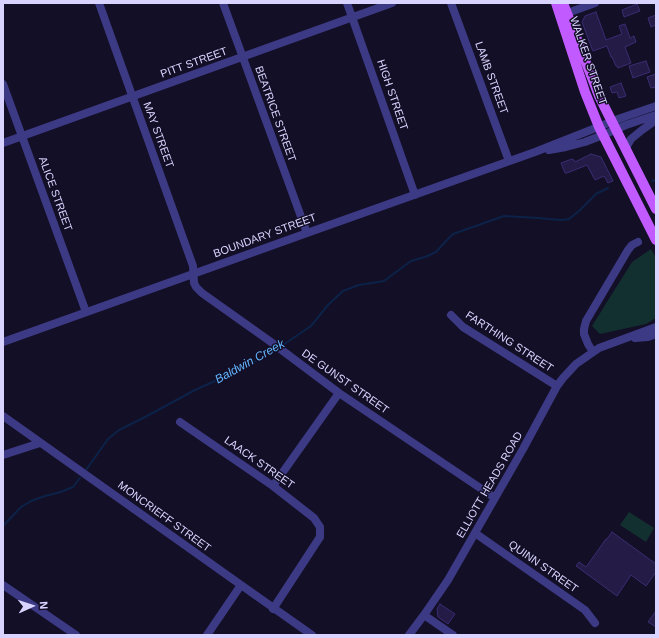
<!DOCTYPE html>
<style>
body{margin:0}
#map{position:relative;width:659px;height:638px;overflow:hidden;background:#130f26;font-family:Helvetica,sans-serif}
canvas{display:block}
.frame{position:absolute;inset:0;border:4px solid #d9d4ff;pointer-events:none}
.north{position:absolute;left:12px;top:586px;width:40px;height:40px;-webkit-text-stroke:3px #130f26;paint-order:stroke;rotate:87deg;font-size:11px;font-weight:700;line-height:16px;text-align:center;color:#d9d4ff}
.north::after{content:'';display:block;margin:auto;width:14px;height:18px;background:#d9d4ff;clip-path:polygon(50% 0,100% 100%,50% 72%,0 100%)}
</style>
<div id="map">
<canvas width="659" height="638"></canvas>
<div class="frame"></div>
<div class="north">N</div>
</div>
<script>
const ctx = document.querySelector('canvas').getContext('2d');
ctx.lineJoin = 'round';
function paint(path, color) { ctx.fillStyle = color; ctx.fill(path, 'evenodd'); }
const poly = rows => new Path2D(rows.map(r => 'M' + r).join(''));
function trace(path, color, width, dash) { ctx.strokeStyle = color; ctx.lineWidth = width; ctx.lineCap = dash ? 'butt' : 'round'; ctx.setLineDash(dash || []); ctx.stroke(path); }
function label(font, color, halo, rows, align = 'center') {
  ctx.font = font + ' Helvetica,sans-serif'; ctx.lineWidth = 3; ctx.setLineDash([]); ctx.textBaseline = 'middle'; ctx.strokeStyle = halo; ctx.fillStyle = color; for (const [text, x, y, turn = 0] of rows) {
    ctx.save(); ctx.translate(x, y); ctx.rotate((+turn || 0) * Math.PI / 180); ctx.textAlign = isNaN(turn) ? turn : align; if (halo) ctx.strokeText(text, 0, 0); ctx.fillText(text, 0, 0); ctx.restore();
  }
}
const green = poly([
 [651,249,656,258,656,318,646,324,600,334,592,326,632,262],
 [629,512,654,528,646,542,620,525]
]);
const stream = poly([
 [652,181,656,180],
 [280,347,311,326,328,305,343,291,359,285,384,281,411,261,425,257,436,252,446,241,453,234,504,216,539,218,548,219,562,220,569,219,579,211,596,194,608,188],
 [86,470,108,439,119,430,147,416,195,390,244,368,276,349],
 [3,526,21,507,31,501,45,496,61,492,73,487,80,478]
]);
const building = poly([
 [637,4,640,11,624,17,622,10,637,4],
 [596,12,606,40,622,34,619,26,625,24,630,38,634,36,636,42,625,47,631,63,618,68,617,66,616,66,612,57,611,57,607,46,593,51,592,49,582,22,585,16,596,12],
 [656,15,656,25,651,27,648,18,656,15],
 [646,61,650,72,633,78,629,66,646,61],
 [656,74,656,87,651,88,647,77,656,74],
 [621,83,626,96,619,98,617,92,612,93,610,87,621,83],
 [591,154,601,157,613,181,608,183,604,176,595,180,587,165,567,173,565,173,561,163,572,159,574,160,575,162,591,154],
 [612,532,656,564,656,572,646,586,631,575,617,596,576,566,579,562,586,567,606,539,607,539,612,532],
 [440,604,455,614,448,624,438,617,437,609,440,604],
 [656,611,656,627,648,622,656,611]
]);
const minor = poly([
 [99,3,193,266,194,283,196,287,202,293,271,342,339,393,495,498],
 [223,3,307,233],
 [347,3,415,195],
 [451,3,509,161],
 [562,15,595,3],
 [3,84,86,312],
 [3,143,392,3],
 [549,150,566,147,585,142,603,135,626,125,656,115],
 [627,152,627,146,631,139,642,130,656,120],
 [451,315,463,327,557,386],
 [635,338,648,337,656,334],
 [3,342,193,274,307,233,535,152,621,118,656,106],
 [593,352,588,344,584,334,584,329,586,321,628,250,632,245,638,242],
 [3,416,241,585,312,635],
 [180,422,273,486,314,518,320,527,320,537,273,609],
 [3,455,40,443],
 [273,486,339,393],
 [475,533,585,610,595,623],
 [3,585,76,635],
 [424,615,453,635],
 [207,635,241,585],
 [409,635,424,615,448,580,523,449,557,386,563,378,576,364,599,348,656,327]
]);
const major = poly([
 [556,3,585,92,599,127,656,240],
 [563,3,599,96,656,209]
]);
const streetNames = [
 ["WALKER STREET",588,61,71],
 ["PITT STREET",194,63,-20],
 ["LAMB STREET",491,78,70],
 ["HIGH STREET",392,95,71],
 ["BEATRICE STREET",275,114,70],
 ["MAY STREET",158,135,70],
 ["ALICE STREET",55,194,70],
 ["BOUNDARY STREET",265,236,-20],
 ["FARTHING STREET",509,342,33],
 ["DE GUNST STREET",345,382,35],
 ["LAACK STREET",259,463,35],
 ["ELLIOTT HEADS ROAD",490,485,-60],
 ["MONCRIEFF STREET",164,517,36],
 ["QUINN STREET",543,567,35]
];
const waterNames = [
 ["Baldwin Creek",250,362,-29]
];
paint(green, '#12302f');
trace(stream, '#0c2248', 2);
paint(building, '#241b47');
trace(building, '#3b2d73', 1);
trace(minor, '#3d3a85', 8);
trace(major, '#c25bff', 10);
label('11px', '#d9d4ff', '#130f26', streetNames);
label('italic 12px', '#62b6ff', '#130f26', waterNames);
</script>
